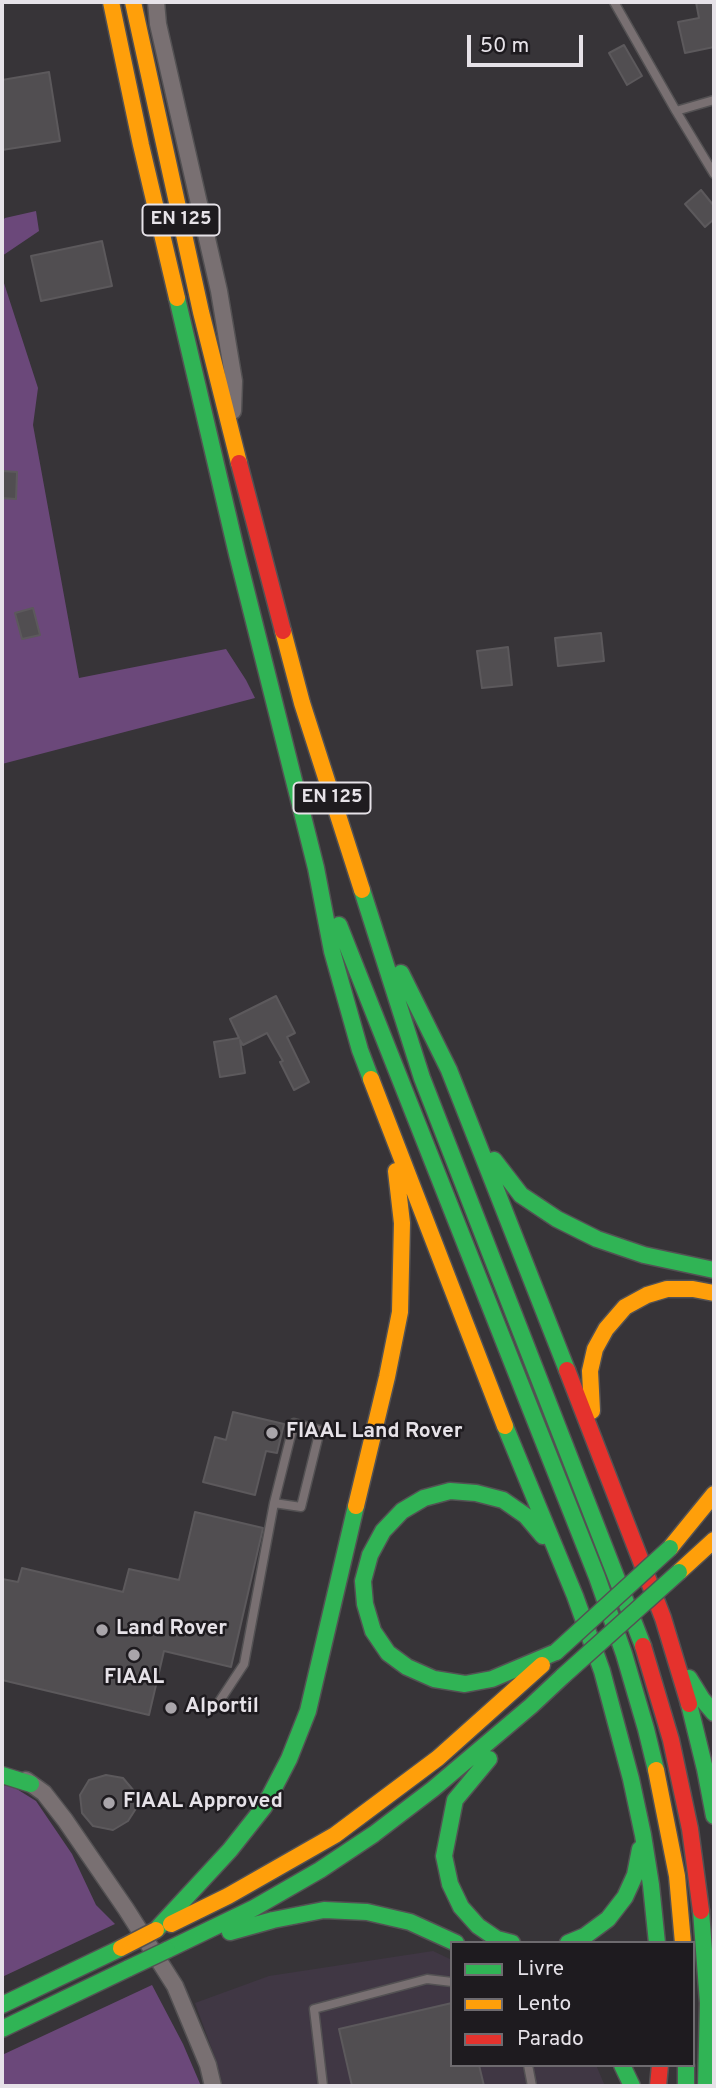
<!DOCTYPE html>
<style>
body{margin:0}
#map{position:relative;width:716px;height:2088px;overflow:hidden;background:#373438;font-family:Overpass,sans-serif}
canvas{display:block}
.frame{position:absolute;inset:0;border:4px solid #e6e2e8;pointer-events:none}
.legend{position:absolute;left:450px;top:1941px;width:245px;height:126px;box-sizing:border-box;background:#1e1b1f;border:2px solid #6e6b6f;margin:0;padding:9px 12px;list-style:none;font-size:21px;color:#e6e2e8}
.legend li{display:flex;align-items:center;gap:14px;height:35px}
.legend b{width:35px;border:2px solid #6e6b6f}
.scale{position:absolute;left:467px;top:35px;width:116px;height:32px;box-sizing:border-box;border:4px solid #e6e2e8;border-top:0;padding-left:9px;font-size:21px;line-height:24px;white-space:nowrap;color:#e6e2e8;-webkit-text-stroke:5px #1e1b1f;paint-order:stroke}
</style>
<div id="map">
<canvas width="716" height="2088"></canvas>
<div class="frame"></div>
<ul class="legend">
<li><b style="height:9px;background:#30b455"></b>Livre</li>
<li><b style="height:9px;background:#ff9f0a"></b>Lento</li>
<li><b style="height:9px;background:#e5322d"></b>Parado</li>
</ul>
<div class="scale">50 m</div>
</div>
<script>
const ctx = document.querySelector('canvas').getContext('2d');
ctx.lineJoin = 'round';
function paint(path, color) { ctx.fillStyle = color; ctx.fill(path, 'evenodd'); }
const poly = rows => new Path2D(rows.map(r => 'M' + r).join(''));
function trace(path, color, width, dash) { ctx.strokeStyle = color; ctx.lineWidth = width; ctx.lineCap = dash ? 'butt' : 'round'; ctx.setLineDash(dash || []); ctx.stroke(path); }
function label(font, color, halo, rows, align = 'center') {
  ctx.font = font + ' Overpass,sans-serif'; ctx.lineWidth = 5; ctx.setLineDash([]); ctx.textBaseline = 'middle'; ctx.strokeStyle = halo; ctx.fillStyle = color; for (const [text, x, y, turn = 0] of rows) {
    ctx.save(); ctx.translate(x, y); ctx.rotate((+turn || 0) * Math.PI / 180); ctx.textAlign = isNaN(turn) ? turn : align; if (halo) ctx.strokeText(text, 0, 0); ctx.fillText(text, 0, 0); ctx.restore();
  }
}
const built = poly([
 [433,1951,452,1960,452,2065,596,2065,605,2086,223,2086,217,2063,195,2003,269,1976]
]);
const green = poly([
 [36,211,39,231,2,256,2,221,5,218],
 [2,277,38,388,33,425,79,678,226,649,246,680,255,698,2,764],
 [2,1785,12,1786,36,1801,72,1854,96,1905,115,1924,2,1977],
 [152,1985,183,2044,201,2086,2,2086,2,2055]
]);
const building = poly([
 [696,2,714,2,714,47,685,53,678,22,699,18,696,2],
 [624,45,642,76,627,85,609,53,624,45],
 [49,72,60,141,2,150,2,80,49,72],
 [701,190,714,206,714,219,705,227,685,204,701,190],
 [102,241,112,286,41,301,31,256,102,241],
 [2,471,17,472,16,499,2,498,2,471],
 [33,608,40,635,22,639,15,613,33,608],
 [601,633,604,661,558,666,555,638,601,633],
 [508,647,512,685,482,688,477,651,508,647],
 [276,996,295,1033,287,1037,309,1082,294,1090,280,1062,283,1061,267,1033,243,1045,240,1040,245,1073,220,1077,214,1042,239,1038,230,1019,276,996],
 [233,1412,284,1424,277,1453,266,1451,255,1495,203,1482,215,1437,226,1440,233,1412],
 [195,1512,263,1528,231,1667,164,1651,149,1715,2,1680,2,1579,18,1582,22,1568,123,1592,129,1569,179,1580,195,1512],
 [106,1775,123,1778,134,1791,137,1807,128,1821,113,1830,93,1826,82,1813,80,1795,89,1780,106,1775],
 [452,2003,452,2065,479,2065,484,2086,352,2086,339,2029,452,2003]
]);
const lane = poly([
 [614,2,676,111,714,174],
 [676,111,714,100],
 [217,1705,244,1664,274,1503,294,1423,320,1430,301,1507,274,1503],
 [528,2065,532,2086],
 [323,2086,314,2009,427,1979,452,1982]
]);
const street = poly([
 [156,2,158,24,219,291,234,381,233,411],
 [26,1780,44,1793,65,1820,126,1909,175,1986,208,2065,213,2086]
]);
const fast = poly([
 [177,298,237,554,316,868,332,951,360,1050,371,1079],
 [362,890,422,1078,643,1646],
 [339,925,597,1577,624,1654,646,1729,656,1770],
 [401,973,449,1070,567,1370],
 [494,1160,521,1195,557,1219,597,1239,644,1255,714,1270],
 [505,1426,575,1596,602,1671,631,1779,643,1835,651,1885,657,1943],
 [543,1536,526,1516,503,1500,476,1493,450,1491,424,1498,402,1511,383,1531,370,1555,363,1581,365,1604,373,1631,388,1653,407,1667,434,1679,465,1684,492,1679,556,1652],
 [689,1678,702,1699,714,1713],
 [689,1704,705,1769,714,1816],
 [489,1759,455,1800,444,1856,450,1884,461,1907,478,1926,497,1939,512,1943],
 [2,1775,31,1784],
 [701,1911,708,2003,706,2086],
 [156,1930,230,1850,264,1807,289,1759,308,1711,356,1506],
 [230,1932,273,1920,324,1910,367,1912,410,1922,456,1943],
 [568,1943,585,1936,608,1919,625,1897,635,1875,640,1849],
 [167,1950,254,1908,320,1870,374,1834,433,1789,531,1706,563,1676],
 [2,2005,121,1948],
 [2,2029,129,1968],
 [622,2065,632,2086],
 [686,2065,686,2086]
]);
const slow = poly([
 [111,2,141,145,177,298],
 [133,2,201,312,239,463],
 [283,631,302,703,362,890],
 [371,1079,505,1426],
 [592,1411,590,1371,595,1349,606,1329,625,1307,647,1295,667,1289,693,1289,714,1293],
 [356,1506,387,1377,400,1312,402,1223,396,1171],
 [670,1548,714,1494],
 [679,1572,714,1540],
 [656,1770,677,1876,683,1943],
 [171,1924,228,1896,335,1835,438,1758,542,1665]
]);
const jam = poly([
 [239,463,283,631],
 [567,1370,663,1618,689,1704],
 [643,1646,671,1740,690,1829,701,1911],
 [658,2086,660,2065]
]);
const fastBridge = poly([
 [556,1652,670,1548],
 [563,1676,679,1572],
 [129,1968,167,1950]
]);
const slowBridge = poly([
 [121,1948,156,1930]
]);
const markers = [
 [272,1433,7,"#a9a5aa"],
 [102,1630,7,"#a9a5aa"],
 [134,1655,7,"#a9a5aa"],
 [171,1708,7,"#a9a5aa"],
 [109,1803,7,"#a9a5aa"]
];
const shields = [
 [181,220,77],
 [332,798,77]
];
const shieldNames = [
 ["EN 125",181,220],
 ["EN 125",332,798]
];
const poiNames = [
 ["FIAAL Land Rover",286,1433],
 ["Land Rover",116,1630],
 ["FIAAL",134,1679,"center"],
 ["Alportil",185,1708],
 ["FIAAL Approved",123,1803]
];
paint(built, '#403744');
paint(green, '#6b487a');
paint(building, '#514e51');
trace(building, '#5c595c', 2);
trace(lane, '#535153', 11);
trace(street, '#535153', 19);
trace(fast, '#535153', 19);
trace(slow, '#535153', 19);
trace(jam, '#535153', 19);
trace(lane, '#797072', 8);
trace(street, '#797072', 16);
trace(fast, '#30b455', 16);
trace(slow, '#ff9f0a', 16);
trace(jam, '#e5322d', 16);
trace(fastBridge, '#535153', 19, []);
trace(slowBridge, '#535153', 19, []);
trace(fastBridge, '#30b455', 16);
trace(slowBridge, '#ff9f0a', 16);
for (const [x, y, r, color] of markers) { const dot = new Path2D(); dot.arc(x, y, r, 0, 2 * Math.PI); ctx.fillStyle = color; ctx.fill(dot); trace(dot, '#1e1b1f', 2.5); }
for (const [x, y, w] of shields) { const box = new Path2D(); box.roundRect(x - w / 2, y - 15.5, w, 31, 5); ctx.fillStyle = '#1e1b1f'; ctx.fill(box); trace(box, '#e6e2e8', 2); }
label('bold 19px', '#e6e2e8', null, shieldNames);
label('bold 21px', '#e6e2e8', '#1e1b1f', poiNames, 'left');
</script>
